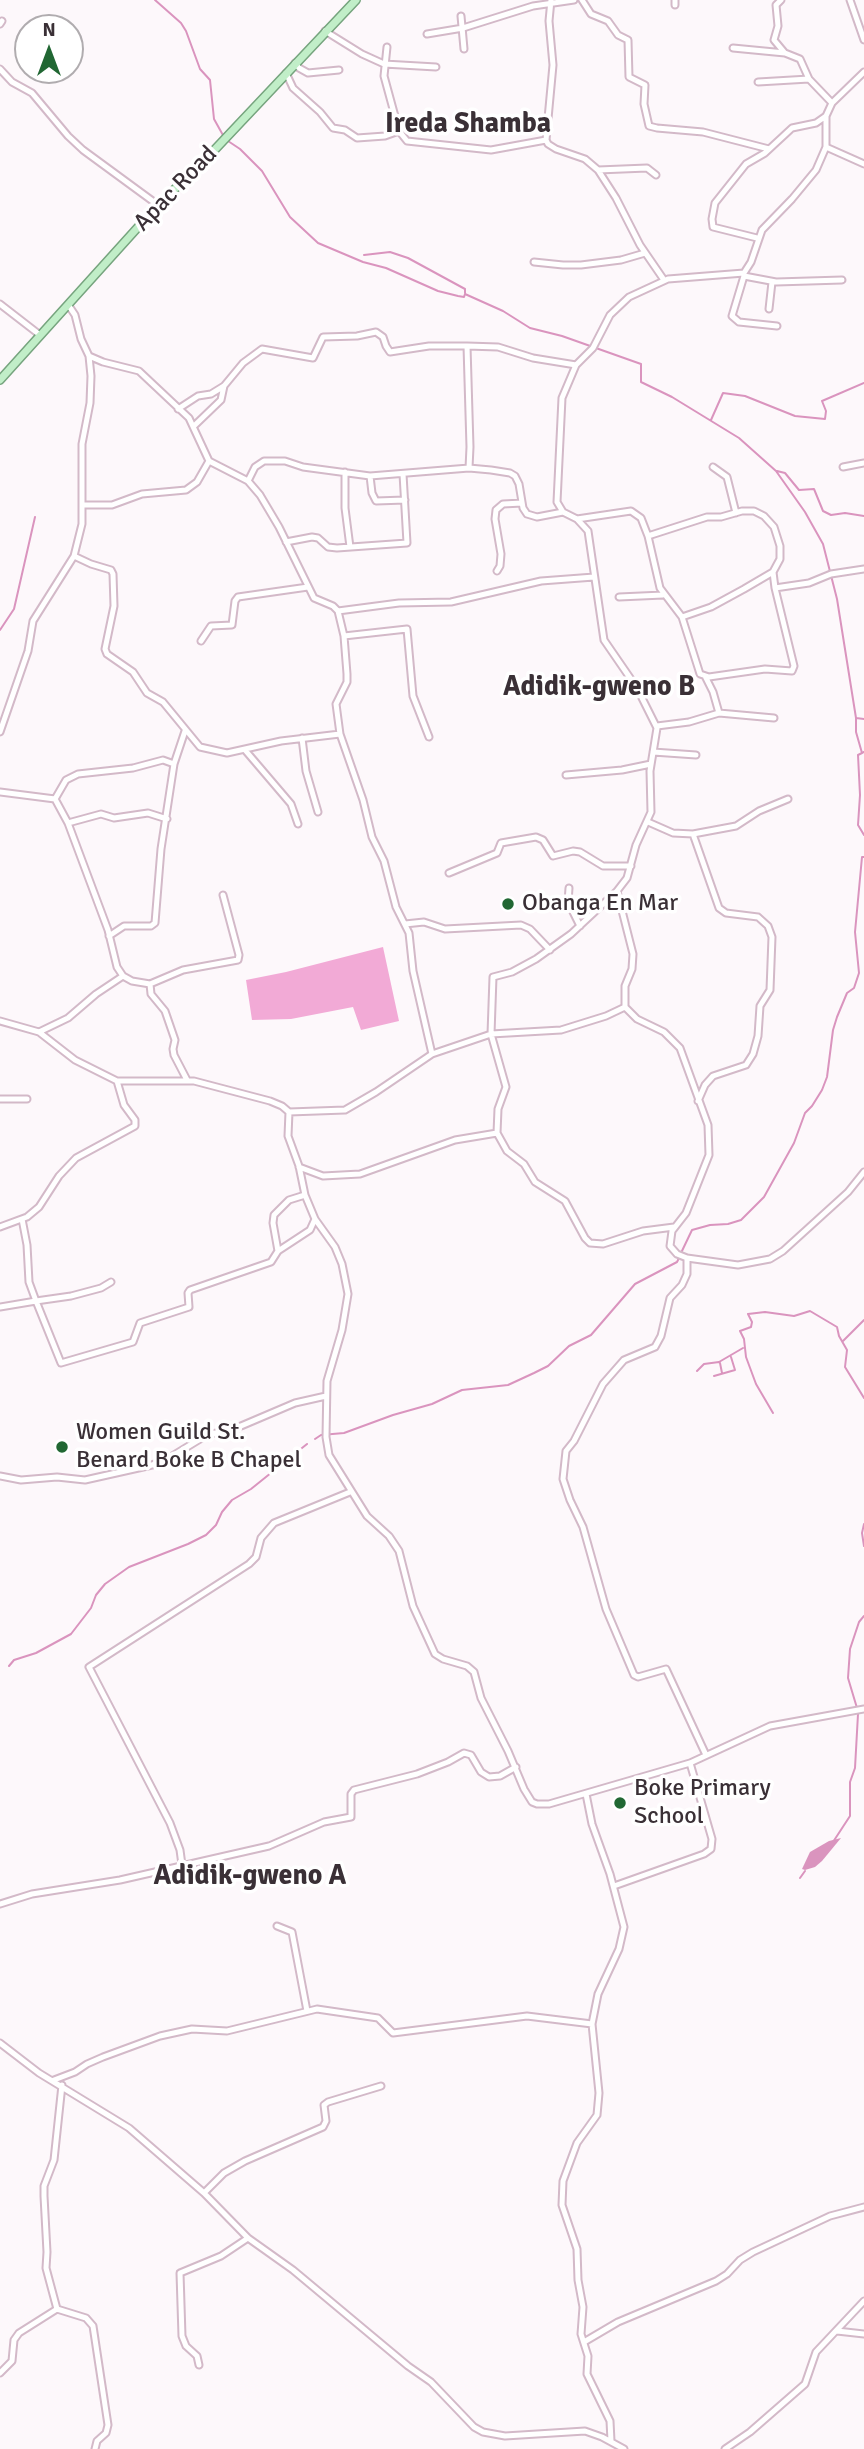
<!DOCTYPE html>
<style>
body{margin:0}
#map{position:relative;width:864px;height:2449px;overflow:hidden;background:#fdf8fb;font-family:Signika,sans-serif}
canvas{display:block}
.north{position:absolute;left:14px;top:14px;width:70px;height:70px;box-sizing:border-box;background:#fff;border:2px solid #b0acaf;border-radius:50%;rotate:0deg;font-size:19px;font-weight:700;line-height:28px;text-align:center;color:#3a3036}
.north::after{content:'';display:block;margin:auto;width:24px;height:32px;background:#216733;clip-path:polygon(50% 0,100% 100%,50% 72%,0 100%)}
</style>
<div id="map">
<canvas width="864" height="2449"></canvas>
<div class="north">N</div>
</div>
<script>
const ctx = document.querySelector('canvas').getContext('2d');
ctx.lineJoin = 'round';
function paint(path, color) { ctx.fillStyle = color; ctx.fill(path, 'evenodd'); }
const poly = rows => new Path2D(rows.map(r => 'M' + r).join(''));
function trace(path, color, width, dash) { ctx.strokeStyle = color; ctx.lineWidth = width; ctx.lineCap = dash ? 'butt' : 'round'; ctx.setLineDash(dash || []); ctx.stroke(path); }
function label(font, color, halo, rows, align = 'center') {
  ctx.font = font + ' Signika,sans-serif'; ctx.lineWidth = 7; ctx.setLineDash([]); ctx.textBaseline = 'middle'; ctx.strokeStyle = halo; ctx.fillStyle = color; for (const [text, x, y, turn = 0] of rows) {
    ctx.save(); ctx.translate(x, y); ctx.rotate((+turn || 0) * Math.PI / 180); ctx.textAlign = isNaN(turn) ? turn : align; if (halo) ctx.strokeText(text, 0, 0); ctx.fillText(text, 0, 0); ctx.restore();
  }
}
const forest = poly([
 [383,947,399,1021,361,1030,353,1007,291,1019,252,1020,246,980,286,972]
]);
const water = poly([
 [841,1838,822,1861,815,1867,805,1870,802,1869,810,1852,829,1841]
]);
const stream = poly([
 [155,0,181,23,186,31,200,69,210,80,214,119,224,137],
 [228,141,240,149,262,171,290,217,318,243,363,262,386,268,438,291,458,296,464,297,465,294,503,311,530,328,562,336,641,364,641,382,672,397,739,438,776,471,805,512,823,544,837,599,856,718,864,719],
 [364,255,390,252,408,258,465,289,465,293],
 [711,420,723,393,745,396,795,416,825,419,826,411,822,401,864,383],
 [777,471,785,473,799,490,814,489,823,511,831,515,845,513,864,516],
 [0,630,14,609,35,517],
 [856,718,856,732,862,753,864,752],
 [862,753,858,755,860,795,858,825,864,835],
 [681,1253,692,1230,710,1225,728,1224,741,1220,764,1197,794,1143,805,1113,812,1106,822,1090,827,1077,833,1030,837,1017,847,993,854,988,859,973,855,932,862,857,864,857],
 [843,1341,864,1320],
 [720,1363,722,1373],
 [697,1371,704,1364,719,1362,743,1348],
 [714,1376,735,1370,731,1357],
 [773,1413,756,1384,746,1357,744,1339,740,1331,751,1327,752,1322,748,1314,765,1312,794,1316,810,1311,837,1327,839,1336,847,1350,845,1367,864,1398],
 [315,1439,321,1435,344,1433,393,1415,432,1404,462,1390,508,1385,534,1373,548,1366,569,1346,591,1335,635,1284,677,1262,679,1258],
 [864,1524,862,1533,864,1546],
 [9,1666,14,1660,36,1653,71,1634,91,1608,96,1595,105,1584,129,1567,188,1544,206,1535,216,1525,222,1512,232,1500,251,1489,307,1444],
 [857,1708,848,1678,850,1649,859,1622,864,1616],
 [833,1842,850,1816,850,1782,855,1768,858,1714],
 [800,1878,805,1871]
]);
const minor = poly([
 [551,0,549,21,553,65,546,140,548,144,556,149,585,159,598,170,616,198,640,245,664,280],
 [582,0,591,14,608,21,618,35,628,40,629,77,645,85,644,104,649,126,657,128,703,132,769,149],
 [781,0,776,5,778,26,774,40,784,52],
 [850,0,864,40],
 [675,5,675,0],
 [461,16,464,49],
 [0,24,2,21],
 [325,31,362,54,384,64,436,67],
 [427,34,463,28,533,6,574,0],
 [387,47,384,76,399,131,407,141,491,150,546,140],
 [733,48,785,53,800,59,809,79,832,103],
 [295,63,299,68,308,73,339,70],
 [0,69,12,82,32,93,68,136,83,150,158,205],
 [286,73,293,88,320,112,333,128,345,130,357,138,385,136,399,131],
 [758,82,809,79],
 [826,147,864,164],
 [598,170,647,168,656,175],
 [757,238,713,227,712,219,715,203,746,164,765,153,792,128,816,123,826,116],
 [534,262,563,265,581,265,621,260,645,253],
 [744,276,776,282,842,280],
 [744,276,732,316,739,322,777,326],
 [0,304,40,335],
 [769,309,772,282],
 [89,356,103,362,139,371,189,418,209,461,248,481,260,495,279,527,314,598,333,606,338,611,344,636,347,674,347,682,336,704,340,734,363,800,372,837,384,861,396,907,409,933,413,971,432,1054],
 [178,409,198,396,211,394,224,386,243,363,262,349,313,358,323,337,357,336,376,332,383,337,386,346,390,352,429,346,467,346],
 [195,425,221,400,224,386],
 [713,467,727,477,736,513],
 [843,467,864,463],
 [469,468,470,447,467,346,498,347,533,358,576,365],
 [345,472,345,508,350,547],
 [370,476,372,493,376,501,405,500],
 [248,481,255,467,264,461,285,461,303,467,370,476,469,468,491,470,510,473,515,476,519,484,523,508,527,514,537,517,563,512],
 [84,505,112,505,142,494,186,490,197,482,209,461],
 [577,519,631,511,641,518,648,536,707,517,721,517,742,511,754,511,764,516,774,527,780,546,780,559,773,572,744,589,711,607,682,617,660,588,648,536],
 [286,542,312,537,318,538,328,547,337,548,407,543,403,474],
 [74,556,91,564,111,570,113,574,114,606,105,649,107,654,133,672,147,693,163,702,200,747,227,753,281,741,340,734],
 [497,571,500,566,501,554,495,519,496,510,503,504,522,503],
 [775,588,809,583,831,574,864,569],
 [619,597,663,595],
 [338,611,399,603,451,602,541,581,594,577],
 [682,617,700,674,709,677,765,669,792,671,794,666,775,588,773,572],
 [344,636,407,629,413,696,429,737],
 [201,641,211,626,232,625,235,601,238,597,308,587],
 [705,676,713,692,719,713],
 [657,726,689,722,719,713,774,718],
 [0,732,28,651,33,621,74,556,82,524,82,444,90,403,91,376,89,356,81,339,75,315,69,306],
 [302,738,306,771,318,812],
 [245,750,291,804,298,824],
 [653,752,696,755],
 [566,775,622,770,651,764],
 [0,792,55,799,68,823,108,930,117,967,123,976,132,981,150,984,183,970,238,960,239,955,223,895],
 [55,799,66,780,78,774,133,768,163,760,174,764,185,731],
 [648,822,673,833,693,834,719,908,726,913,758,917,768,926,772,937,770,990,760,1006,758,1036,753,1054,746,1065,713,1076,705,1085,698,1101],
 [68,823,101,814,114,818,148,813,167,819],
 [693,834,736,826,759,811,788,799],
 [449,873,497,853,501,843,536,837,543,840,553,856,573,851,580,852,603,866,631,866],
 [569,888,568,902,580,926],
 [617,891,633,954,632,969,625,986,625,1007,637,1019,664,1032,680,1048,708,1125,709,1155,686,1213,672,1231,670,1246,677,1254,687,1258,687,1274,682,1285,670,1298,661,1336,655,1347,624,1360,603,1384,574,1441,566,1451,563,1479,570,1500,583,1527,606,1609,634,1675,638,1677,666,1669,706,1755],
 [405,924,424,922,445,929,521,925,530,929,550,950],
 [109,936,124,926,151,926,155,923,161,849,174,764],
 [150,984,151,994,165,1011,175,1040,173,1049,174,1055,187,1080],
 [0,1021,39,1032,75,1060,117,1081,194,1081,270,1101,282,1106,289,1112],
 [39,1032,68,1018,96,994,123,976],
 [0,1099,27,1099],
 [289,1112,345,1110,376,1092,432,1054,491,1034,493,977,512,972,536,959,571,934,617,891,627,878,636,845,651,812,650,771,657,728,637,688,604,640,588,531,577,519,563,512,557,502,562,398,576,365,593,348,610,315,629,297,668,279,744,273,751,262,762,230,792,199,816,170,826,147,826,116,832,103,864,72],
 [289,1112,288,1136,299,1166,305,1195,315,1219,335,1247,342,1264,348,1294,342,1330,327,1381,326,1437,329,1455,367,1516,389,1536,399,1551,413,1606,435,1654,443,1659,467,1666,474,1672,481,1698,508,1751,524,1789,532,1802,537,1804,549,1804,690,1763,770,1726,864,1709],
 [497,1133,507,1151,524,1164,535,1182,565,1201,585,1238,590,1243,603,1244,643,1231,674,1227],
 [299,1167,323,1176,360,1174,455,1140,497,1133,498,1109,506,1087,491,1034,561,1030,606,1016,625,1007],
 [22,1219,27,1245,29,1282,36,1301,71,1296,101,1288,111,1282],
 [0,1227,27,1217,39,1207,59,1176,76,1158,135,1126,135,1120,124,1105,117,1081],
 [278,1251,273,1223,274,1215,289,1200,305,1195],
 [687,1258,738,1265,770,1259,783,1251,848,1192,864,1172],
 [0,1307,36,1301,61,1363,133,1342,140,1323,189,1307,188,1293,190,1290,271,1262,278,1251,310,1230,315,1219],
 [0,1476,21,1480,57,1477,85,1480,152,1465,169,1458,205,1436,241,1426,295,1403,326,1396],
 [182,1865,180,1850,170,1823,89,1667,249,1564,256,1557,261,1538,274,1523,350,1492],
 [614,1886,704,1854,711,1849,712,1839,690,1763],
 [0,1904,32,1894,120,1880,269,1846,324,1822,351,1817,351,1794,354,1790,417,1774,448,1762,464,1753,471,1755,481,1772,489,1777,500,1776,516,1767],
 [277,1926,292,1932,307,2011],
 [592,2024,599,2093,597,2115,577,2143,563,2181,562,2205,577,2249,578,2280,583,2307,581,2334,588,2356,587,2374,610,2421,611,2441],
 [0,2043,39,2073,129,2128,204,2193,248,2238,293,2270,408,2366,431,2382,474,2427,483,2432,505,2436,585,2431,602,2437,624,2449],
 [54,2080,75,2072,87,2064,103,2057,160,2036,192,2029,227,2031,317,2009,378,2018,393,2033,527,2016,592,2024,598,1994,619,1949,624,1927,610,1874,592,1824,586,1794],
 [204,2193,224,2173,245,2161,323,2127,326,2121,324,2105,328,2102,381,2086],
 [57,2309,86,2318,93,2326,108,2425,106,2433,97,2441,95,2449],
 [837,2331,864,2334],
 [584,2342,618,2322,716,2281,727,2274,740,2260,753,2252,830,2216,864,2207],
 [199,2365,197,2356,186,2346,182,2336,180,2273,221,2256,248,2238],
 [0,2373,12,2361,14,2340,19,2333,57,2309,46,2268,47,2252,44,2196,44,2186,54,2160,62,2085],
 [725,2449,750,2432,805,2384,816,2352,864,2301]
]);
const major = poly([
 [0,380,158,205,204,161,356,0]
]);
const markers = [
 [508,904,7,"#216733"],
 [62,1447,7,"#216733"],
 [620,1803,7,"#216733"]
];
const streetNames = [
 ["Apac Road",176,189,-46]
];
const poiNames = [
 ["Obanga En Mar",522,904],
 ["Women Guild St.",76,1433],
 ["Benard Boke B Chapel",76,1461],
 ["Boke Primary",634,1789],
 ["School",634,1817]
];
const quarterNames = [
 ["Ireda Shamba",468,125],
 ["Adidik-gweno B",599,688],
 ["Adidik-gweno A",250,1877]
];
paint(forest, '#f2aad6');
paint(water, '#da94be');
trace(stream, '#da94be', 2);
trace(minor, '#d3b9c8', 9);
trace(major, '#76a47e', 10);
trace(minor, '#fff', 5);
trace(major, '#c1eec8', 7);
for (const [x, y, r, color] of markers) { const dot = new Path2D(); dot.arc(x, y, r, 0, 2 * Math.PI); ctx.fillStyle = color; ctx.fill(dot); trace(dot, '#fff', 2.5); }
label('24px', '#3a3036', '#fff', streetNames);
label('24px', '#3a3036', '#fff', poiNames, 'left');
label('bold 28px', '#3a3036', '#fff', quarterNames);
</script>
